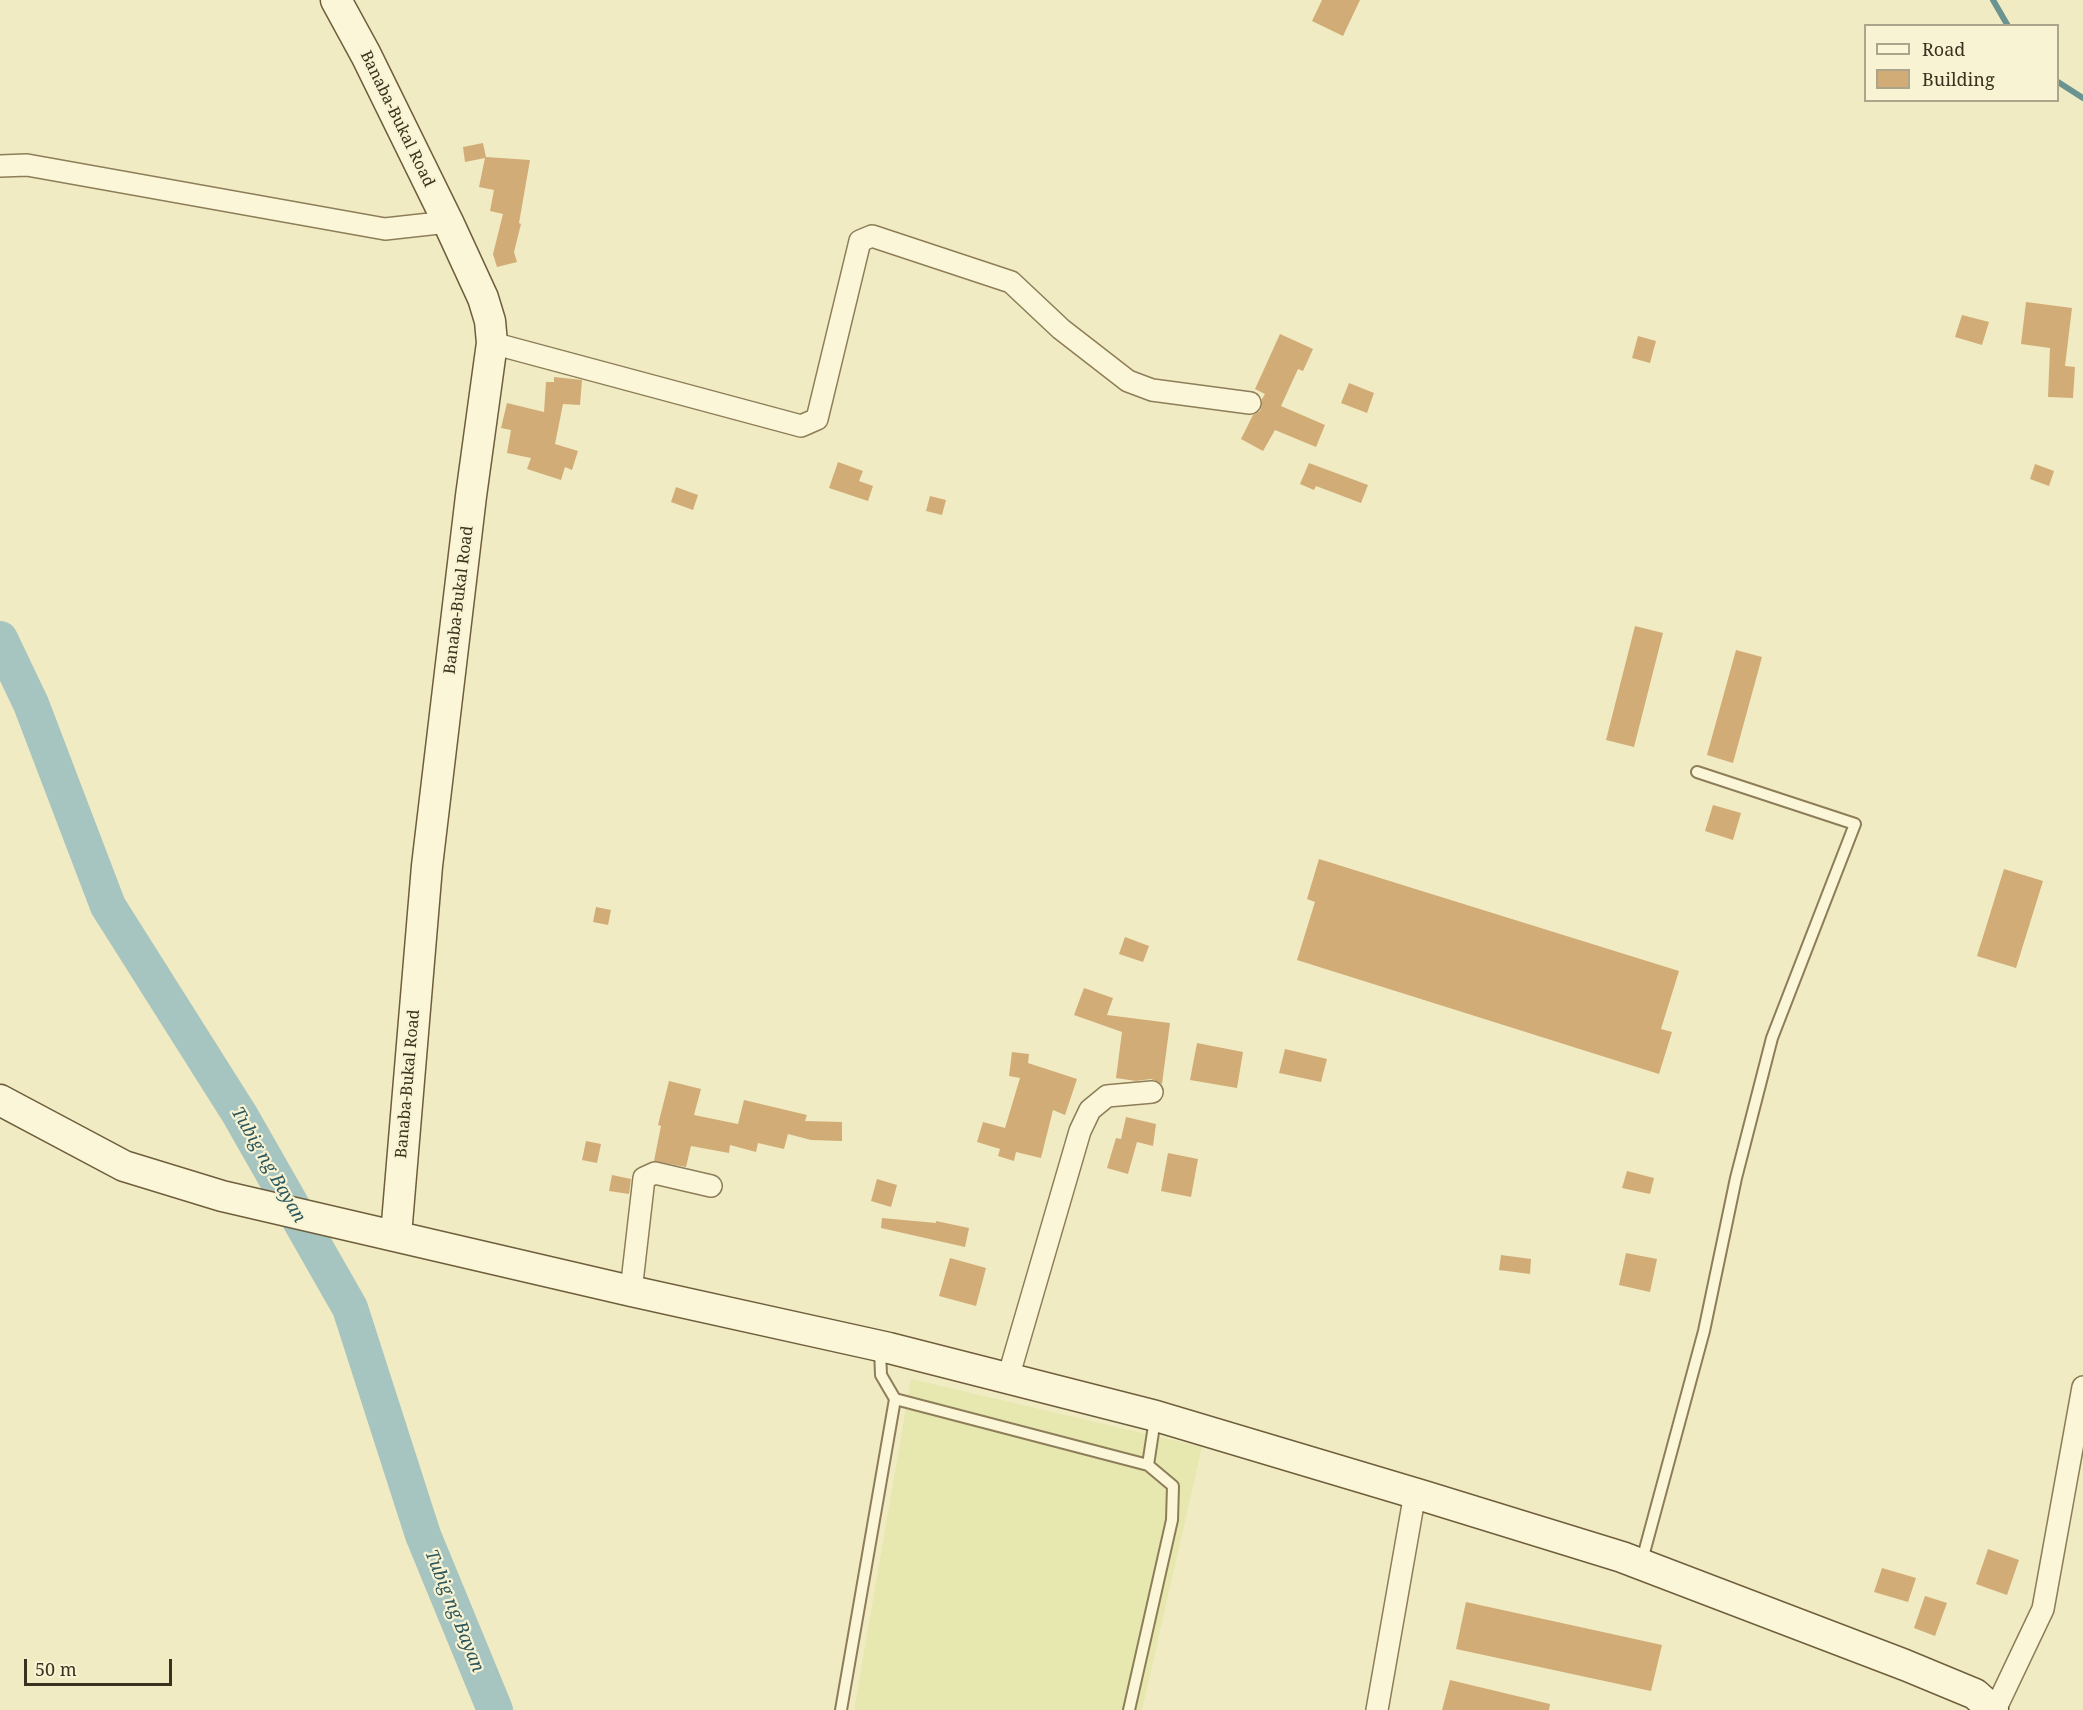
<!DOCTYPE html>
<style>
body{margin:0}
#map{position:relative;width:2083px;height:1710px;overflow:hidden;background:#f1ebc3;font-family:"Noto Serif",serif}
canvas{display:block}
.legend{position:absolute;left:1864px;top:24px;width:195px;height:78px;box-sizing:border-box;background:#f8f3d3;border:2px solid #ada58b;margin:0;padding:8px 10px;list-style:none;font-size:18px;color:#3c311e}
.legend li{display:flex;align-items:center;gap:12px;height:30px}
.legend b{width:30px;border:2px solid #ada58b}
.scale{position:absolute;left:24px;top:1659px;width:148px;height:27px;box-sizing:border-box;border:3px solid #3c311e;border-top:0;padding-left:8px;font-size:18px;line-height:21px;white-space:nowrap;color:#3c311e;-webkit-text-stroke:4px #f8f3d3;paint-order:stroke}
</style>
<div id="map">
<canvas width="2083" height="1710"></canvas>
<ul class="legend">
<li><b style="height:8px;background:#fbf6d7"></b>Road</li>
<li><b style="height:16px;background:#d1ac77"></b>Building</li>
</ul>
<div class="scale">50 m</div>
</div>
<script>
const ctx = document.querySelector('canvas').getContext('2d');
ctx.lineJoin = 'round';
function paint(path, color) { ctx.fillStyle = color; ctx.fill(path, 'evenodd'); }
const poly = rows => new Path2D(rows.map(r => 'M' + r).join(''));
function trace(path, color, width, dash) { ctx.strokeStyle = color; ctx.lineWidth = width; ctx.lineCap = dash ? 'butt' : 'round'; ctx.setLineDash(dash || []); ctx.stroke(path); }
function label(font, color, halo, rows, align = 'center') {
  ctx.font = font + ' "Noto Serif",serif'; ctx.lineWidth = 4.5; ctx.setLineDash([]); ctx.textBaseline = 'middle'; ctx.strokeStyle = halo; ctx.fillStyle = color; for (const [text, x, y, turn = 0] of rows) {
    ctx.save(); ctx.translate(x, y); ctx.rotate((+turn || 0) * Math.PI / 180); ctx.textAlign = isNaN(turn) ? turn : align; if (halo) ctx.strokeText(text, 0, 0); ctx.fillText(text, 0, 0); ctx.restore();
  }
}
const farmland = poly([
 [911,1379,1202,1447,1142,1710,854,1710]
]);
const stream = poly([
 [1993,0,2008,26],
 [2058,82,2083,98]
]);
const river = poly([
 [0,639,31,704,108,906,240,1115,350,1308,423,1535,495,1710]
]);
const building = poly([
 [1322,0,1360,0,1343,36,1312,21],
 [483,143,486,157,530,160,519,223,521,224,514,252,517,262,497,267,493,254,503,214,490,211,494,190,479,187,485,158,465,162,463,147],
 [2026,302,2072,308,2065,366,2075,367,2073,398,2048,397,2050,348,2021,344],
 [1962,315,1989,322,1982,345,1955,337],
 [1280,334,1313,349,1303,371,1298,369,1281,406,1325,425,1316,447,1275,430,1263,451,1241,439,1253,415,1260,411,1262,405,1262,399,1265,394,1255,389],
 [1638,336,1656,341,1650,363,1632,358],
 [554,377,582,380,580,405,563,404,555,444,578,451,572,470,565,467,561,480,527,469,531,458,507,453,511,430,501,428,507,403,544,412,546,382,554,382],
 [1349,383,1374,393,1367,413,1341,403],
 [838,462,863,471,859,481,873,486,868,501,829,488],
 [1309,463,1368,485,1361,503,1316,486,1314,490,1300,484],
 [2035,464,2054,471,2049,486,2030,479],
 [676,487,698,495,693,510,671,502],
 [930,496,946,500,942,515,926,511],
 [1635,626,1663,633,1634,747,1606,740],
 [1736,650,1762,657,1733,763,1707,755],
 [1713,805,1741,813,1733,840,1705,831],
 [1319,859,1679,971,1661,1029,1672,1032,1659,1074,1297,960,1315,902,1307,899],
 [2004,869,2043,881,2016,968,1977,956],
 [596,907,611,910,608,925,593,922],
 [1125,937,1149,946,1143,962,1119,954],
 [1084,988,1113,998,1107,1015,1170,1023,1162,1084,1151,1079,1136,1081,1116,1078,1122,1032,1074,1015],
 [1197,1043,1243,1052,1237,1088,1190,1080],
 [1285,1049,1327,1059,1321,1082,1279,1073],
 [1012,1052,1029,1054,1028,1063,1077,1079,1065,1115,1053,1110,1041,1158,1016,1152,1014,1161,998,1156,1000,1149,977,1142,983,1122,1005,1128,1020,1078,1009,1076],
 [669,1081,701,1089,694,1115,738,1124,744,1100,807,1115,805,1121,842,1122,842,1141,811,1140,788,1134,784,1149,758,1143,756,1152,730,1145,729,1153,691,1146,686,1167,654,1161,661,1126,658,1125],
 [1126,1117,1156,1124,1153,1146,1137,1142,1128,1174,1107,1168,1116,1138,1121,1139],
 [586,1141,601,1144,597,1163,582,1160],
 [1168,1153,1198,1159,1191,1197,1161,1191],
 [1627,1171,1654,1178,1650,1194,1622,1188],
 [612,1175,631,1179,629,1194,609,1191],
 [877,1179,897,1185,891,1207,871,1201],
 [882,1218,936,1223,936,1221,969,1228,965,1247,881,1228],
 [1626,1253,1657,1259,1650,1292,1619,1285],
 [1501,1255,1531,1259,1530,1274,1499,1270],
 [950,1258,986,1268,976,1306,939,1296],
 [1988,1549,2019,1560,2007,1595,1976,1584],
 [1882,1568,1916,1578,1908,1602,1874,1592],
 [1925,1596,1947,1603,1935,1636,1914,1628],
 [1466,1602,1662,1645,1651,1691,1456,1649],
 [1450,1680,1550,1704,1549,1710,1442,1710]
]);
const lane = poly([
 [895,1399,1148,1465,1155,1419],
 [1641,1564,1704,1331,1736,1178,1772,1038,1855,824,1697,772],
 [841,1710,895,1399,881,1375,880,1349],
 [1129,1710,1172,1520,1173,1486,1148,1465]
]);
const street = poly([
 [0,166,27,165,385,229,448,222],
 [492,343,801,426,817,419,860,241,872,236,1011,282,1061,329,1128,381,1152,390,1250,403],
 [631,1291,644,1178,655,1173,711,1186],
 [1008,1378,1080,1131,1090,1110,1107,1096,1152,1092],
 [1377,1710,1415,1493],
 [1995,1710,2043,1609,2083,1387]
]);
const secondary = poly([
 [336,0,366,55,448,222,483,298,490,321,492,343,471,496,427,866,396,1235],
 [0,1100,124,1166,222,1196,631,1291,889,1348,1156,1416,1424,1496,1622,1557,1905,1665,1975,1694,1993,1710]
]);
const streetNames = [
 ["Banaba-Bukal Road",397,119,64],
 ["Banaba-Bukal Road",459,600,-83],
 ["Banaba-Bukal Road",408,1084,-85]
];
const waterNames = [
 ["Tubig ng Bayan",268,1165,60],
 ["Tubig ng Bayan",454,1611,68]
];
paint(farmland, '#e7e7b0');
trace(stream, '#6b9390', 6);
trace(river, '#a6c4c0', 36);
paint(building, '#d1ac77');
trace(lane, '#8d7d58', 14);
trace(street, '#8d7d58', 24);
trace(secondary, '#6e5e3c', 33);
trace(lane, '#fbf6d7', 10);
trace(street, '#fbf6d7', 21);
trace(secondary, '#fbf6d7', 30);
label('16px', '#3c311e', '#f8f3d3', streetNames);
label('italic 18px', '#2c575c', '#f8f3d3', waterNames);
</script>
